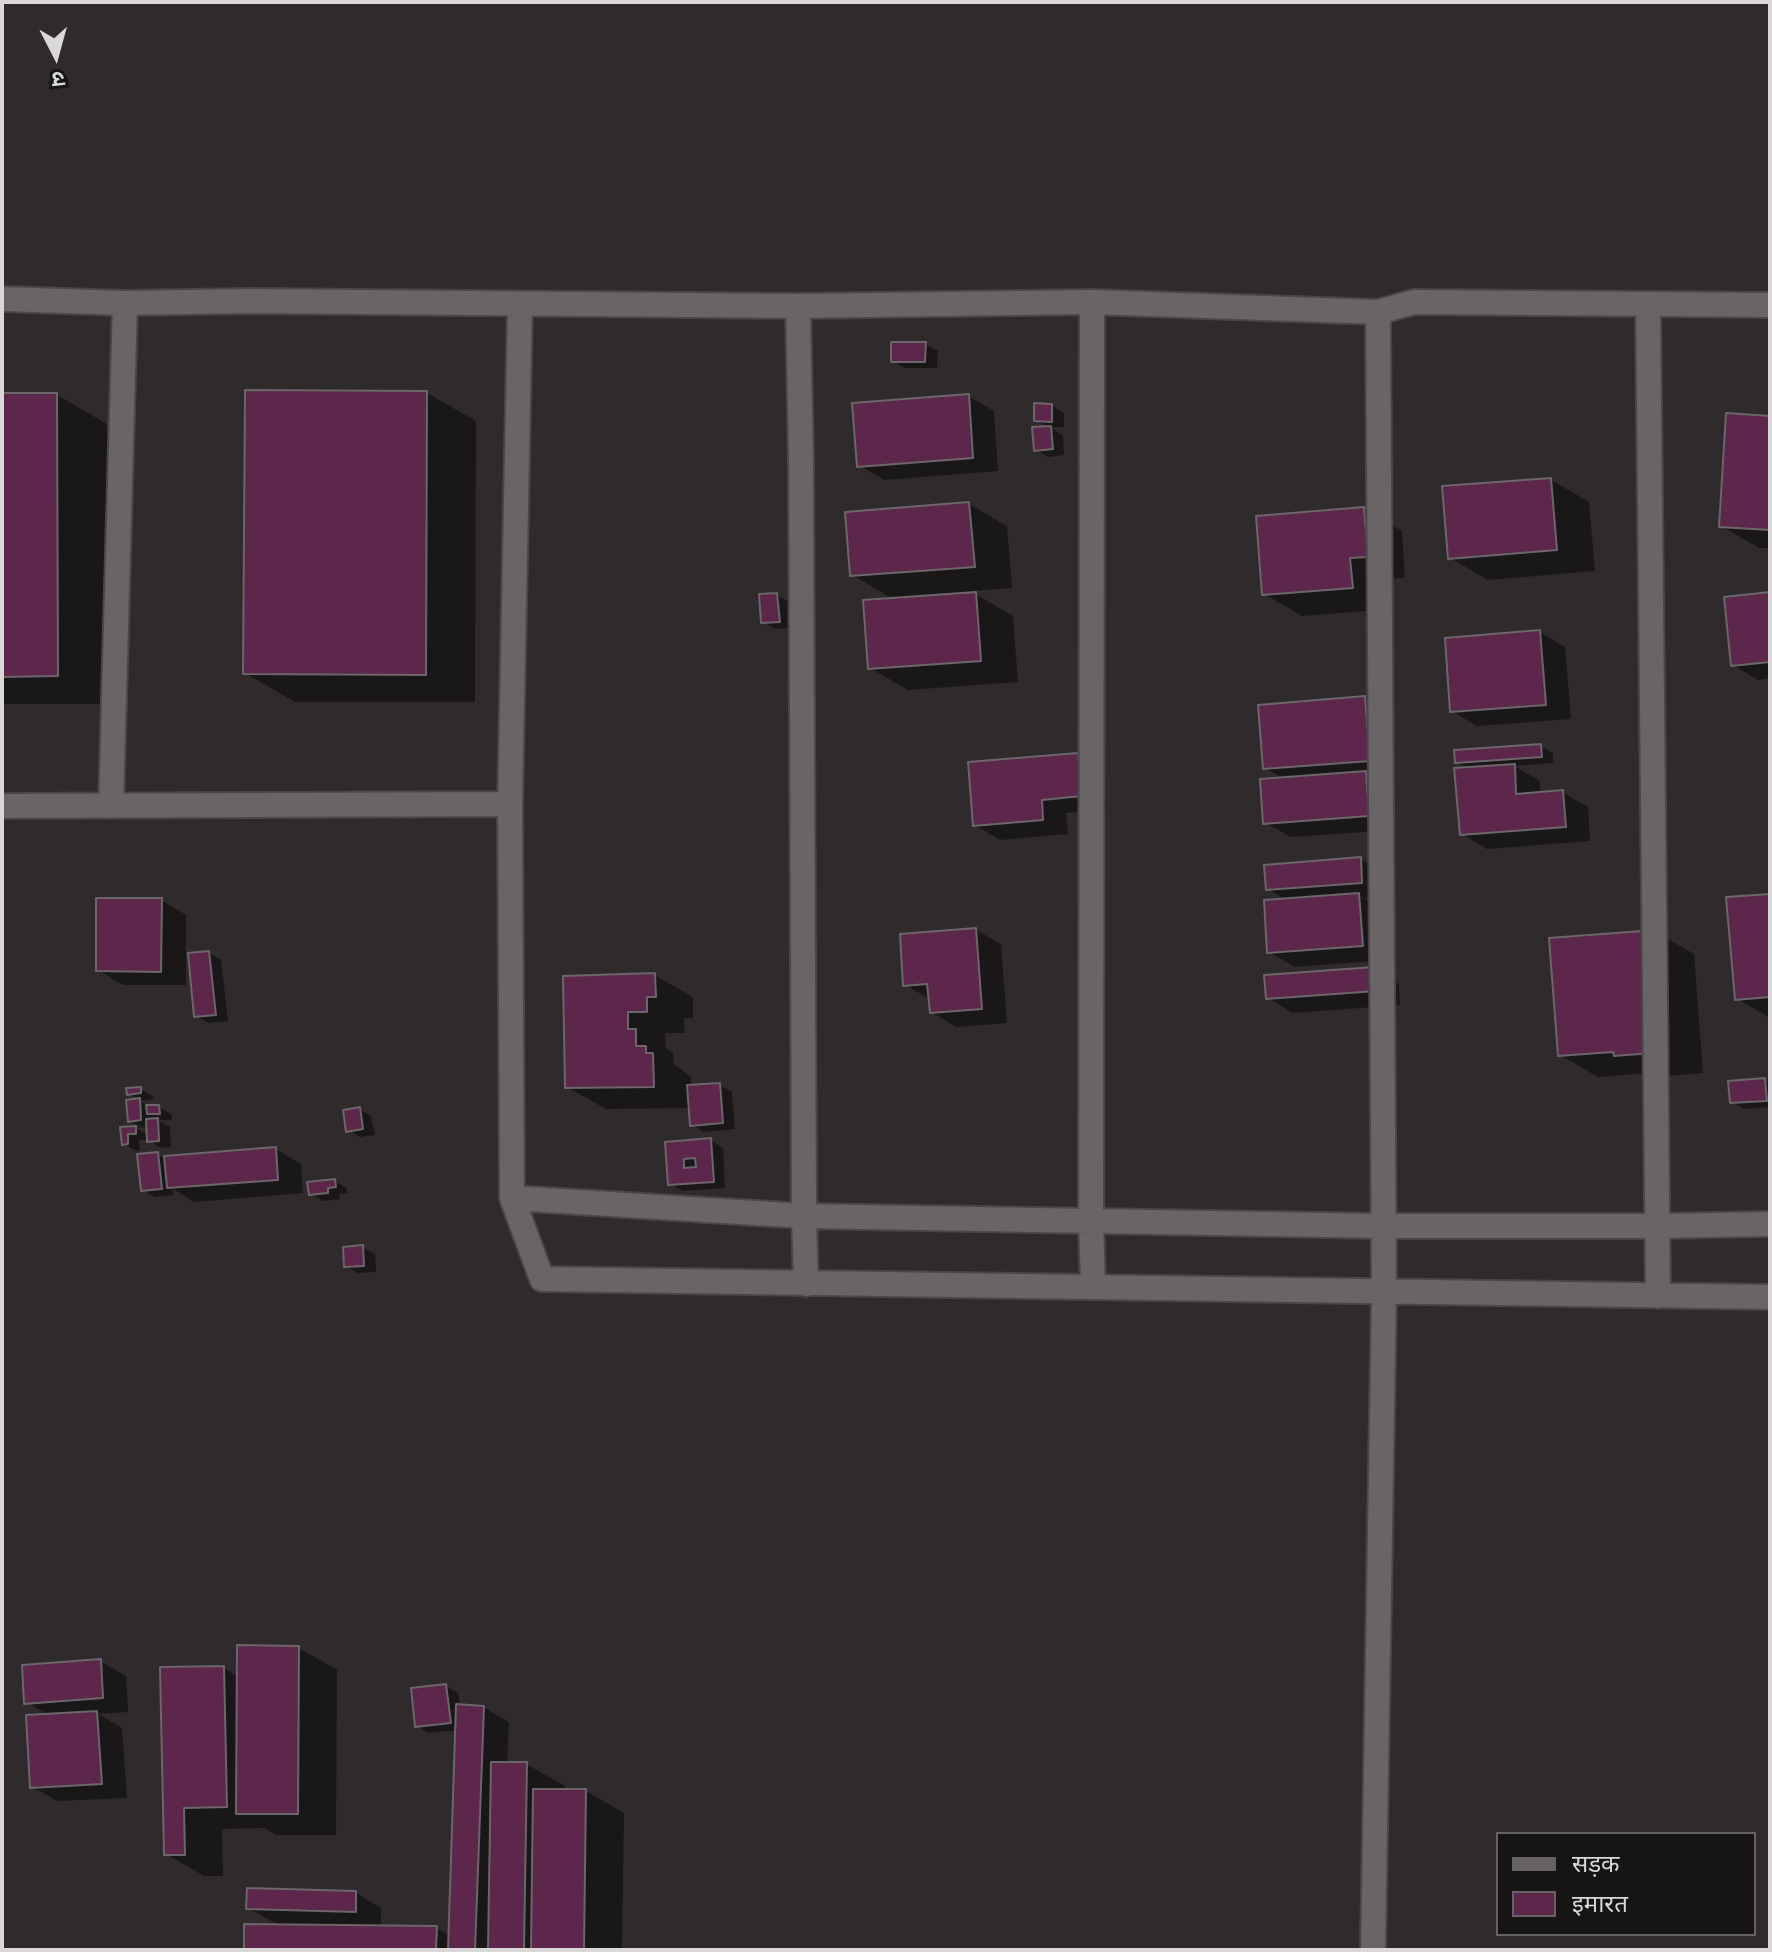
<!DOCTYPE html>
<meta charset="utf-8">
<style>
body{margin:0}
#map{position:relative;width:1772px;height:1952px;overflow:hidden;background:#2f2b2c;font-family:Jost,"Noto Sans Devanagari",sans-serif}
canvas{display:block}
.frame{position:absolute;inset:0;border:4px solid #dad7d8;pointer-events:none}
.legend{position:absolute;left:1496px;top:1832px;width:260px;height:104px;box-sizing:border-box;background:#161414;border:2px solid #646262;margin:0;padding:10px 14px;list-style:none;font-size:24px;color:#dad7d8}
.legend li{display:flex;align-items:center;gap:16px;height:40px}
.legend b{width:40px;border:2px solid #646262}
.north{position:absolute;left:16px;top:16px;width:80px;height:80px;-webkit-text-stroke:6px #161414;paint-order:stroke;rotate:174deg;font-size:22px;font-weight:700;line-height:32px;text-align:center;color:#dad7d8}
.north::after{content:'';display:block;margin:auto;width:28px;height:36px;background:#dad7d8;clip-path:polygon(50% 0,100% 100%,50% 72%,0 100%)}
</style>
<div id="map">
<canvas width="1772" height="1952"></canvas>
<div class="frame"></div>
<ul class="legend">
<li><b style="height:10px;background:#696465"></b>सड़क</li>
<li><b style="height:22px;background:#5d264b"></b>इमारत</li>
</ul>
<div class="north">उ</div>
</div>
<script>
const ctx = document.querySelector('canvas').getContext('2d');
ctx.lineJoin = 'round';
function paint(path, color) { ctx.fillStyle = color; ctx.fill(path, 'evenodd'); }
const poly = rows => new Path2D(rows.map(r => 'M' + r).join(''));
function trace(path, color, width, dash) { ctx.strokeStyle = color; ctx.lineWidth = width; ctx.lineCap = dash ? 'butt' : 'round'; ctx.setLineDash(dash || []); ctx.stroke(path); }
const shadow = poly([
 [925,344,938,351,937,368,905,368,893,361],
 [427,393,476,421,475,702,295,702,245,673],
 [2,395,57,395,107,424,107,704,2,704],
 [968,396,994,411,998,471,884,480,859,465],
 [1052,406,1064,413,1064,427,1049,427,1063,435,1064,455,1048,457,1036,450,1049,428,1036,420],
 [1770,418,1770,548,1759,548,1721,526],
 [1551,480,1589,502,1595,571,1488,580,1450,558],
 [969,504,1007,526,1012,588,970,591,1013,616,1018,682,908,690,870,668,895,600,852,575],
 [1364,509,1402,531,1405,578,1388,579,1390,609,1302,616,1264,594],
 [1770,594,1770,678,1758,680,1733,665],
 [777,595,789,602,792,628,775,629,763,622],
 [1540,632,1565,647,1571,719,1477,726,1452,711],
 [1365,698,1390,713,1395,775,1372,777,1391,787,1394,830,1291,837,1265,823,1284,779,1265,768],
 [1540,746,1553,753,1553,763,1514,766,1540,781,1540,794,1562,792,1588,807,1590,841,1487,849,1462,834,1469,769,1456,762],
 [1078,755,1103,770,1106,810,1066,813,1068,834,1000,840,975,825],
 [1360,859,1386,874,1387,897,1364,898,1384,910,1388,960,1295,967,1269,952,1287,900,1268,889],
 [1770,896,1770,1018,1736,998],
 [161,900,186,915,186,985,123,985,98,970],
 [976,930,1001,944,1007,1023,957,1027,931,1012,930,999,905,985],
 [1656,932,1694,954,1703,1073,1654,1077,1647,1073,1598,1077,1560,1055],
 [209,953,221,960,228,1021,208,1023,196,1016],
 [1373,969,1399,984,1400,1005,1293,1013,1268,998],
 [654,975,693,997,693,1018,684,1018,685,1033,665,1033,666,1048,673,1053,674,1064,691,1077,691,1087,720,1085,732,1092,735,1129,704,1132,692,1125,691,1108,606,1109,567,1087],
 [1764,1080,1770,1083,1770,1107,1744,1109,1732,1102],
 [140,1089,153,1096,153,1099,140,1101,151,1107,159,1107,171,1114,172,1120,158,1120,170,1127,171,1147,161,1148,148,1140,139,1140,140,1150,136,1151,124,1144,123,1129,142,1127,130,1121,129,1101,141,1100,129,1094],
 [149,1127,149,1136,136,1128],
 [359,1109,371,1116,375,1135,360,1137,348,1130],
 [710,1140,723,1148,725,1188,683,1191,670,1184,667,1144],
 [276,1149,301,1164,303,1193,194,1202,173,1189,173,1195,155,1197,142,1190,157,1154,164,1158],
 [334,1181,347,1188,347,1193,339,1194,340,1199,323,1201,311,1194],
 [362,1247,375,1254,376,1272,358,1273,346,1266],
 [299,1648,337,1670,336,1835,276,1835,264,1828,222,1829,223,1876,204,1876,166,1854,223,1668,239,1677],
 [100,1661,126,1676,128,1712,98,1714,122,1728,127,1798,58,1801,32,1787,50,1716,26,1702],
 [446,1686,458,1693,460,1706,483,1707,509,1722,507,1764,526,1764,565,1786,565,1791,586,1791,624,1813,622,1950,246,1950,280,1926,248,1908,356,1893,381,1908,381,1927,436,1928,451,1936,458,1730,429,1733,417,1726]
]);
const building = poly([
 [891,342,926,342,925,362,891,362,891,342],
 [245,390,427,391,426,675,243,674,245,390],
 [2,393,57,393,58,676,2,677,2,393],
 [969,394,973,458,857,467,852,403,969,394],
 [1034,403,1052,404,1052,422,1034,421,1034,403],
 [1726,413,1770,416,1770,530,1719,527,1726,413],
 [1051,426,1053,449,1034,451,1032,427,1051,426],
 [1551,478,1557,550,1448,559,1442,486,1551,478],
 [969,502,975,567,850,576,845,512,969,502],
 [1364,507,1368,557,1350,558,1353,588,1262,595,1256,516,1364,507],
 [976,592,981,661,868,669,863,600,976,592],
 [1770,592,1770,662,1731,666,1724,597,1770,592],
 [777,593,780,622,761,623,759,594,777,593],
 [1540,630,1546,705,1450,712,1445,638,1540,630],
 [1365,696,1370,761,1263,769,1258,705,1365,696],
 [1541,744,1542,757,1455,763,1454,750,1541,744],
 [1078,753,1082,796,1042,800,1043,820,973,826,968,762,1078,753],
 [1515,764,1516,794,1563,790,1566,827,1460,835,1454,768,1515,764],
 [1366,771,1369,816,1263,824,1260,779,1366,771],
 [1361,857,1362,883,1266,890,1264,865,1361,857],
 [1359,893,1363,946,1267,953,1264,900,1359,893],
 [1770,894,1770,997,1735,1000,1726,897,1770,894],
 [96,898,162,898,161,972,96,971,96,898],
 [976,928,982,1009,930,1013,927,984,903,986,900,934,976,928],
 [1656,930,1666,1052,1614,1056,1613,1052,1558,1056,1549,938,1656,930],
 [209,951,216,1015,194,1017,188,953,209,951],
 [1374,967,1376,991,1266,999,1264,975,1374,967],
 [655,973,656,997,647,997,647,1012,628,1012,628,1029,636,1029,636,1046,646,1046,646,1053,653,1053,654,1087,565,1088,563,976,655,973],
 [1765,1078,1767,1101,1730,1103,1728,1081,1765,1078],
 [720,1083,723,1123,690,1126,687,1085,720,1083],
 [141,1087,141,1093,127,1095,126,1088,141,1087],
 [140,1098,141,1120,128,1122,126,1100,140,1098],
 [146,1105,159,1105,160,1114,147,1114,146,1105],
 [360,1107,363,1129,346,1132,343,1110,360,1107],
 [158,1118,159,1141,147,1142,146,1119,158,1118],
 [136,1126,136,1134,128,1134,128,1144,122,1145,120,1127,136,1126],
 [711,1138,714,1182,668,1185,665,1142,711,1138],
 [695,1158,696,1167,684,1168,684,1159,695,1158],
 [276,1147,278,1180,167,1188,164,1156,276,1147],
 [158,1152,162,1189,141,1191,137,1154,158,1152],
 [335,1179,336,1187,328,1188,328,1193,309,1195,307,1182,335,1179],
 [363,1245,364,1266,344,1267,343,1247,363,1245],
 [237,1645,299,1646,298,1814,236,1814,237,1645],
 [101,1659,103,1698,24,1704,22,1665,101,1659],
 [224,1666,227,1807,184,1808,185,1855,164,1855,160,1667,224,1666],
 [446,1684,451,1723,415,1727,411,1688,446,1684],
 [456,1704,484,1706,475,1950,448,1950,456,1704],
 [97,1711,102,1784,30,1788,26,1715,97,1711],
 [491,1762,527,1762,524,1950,488,1950,491,1762],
 [533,1789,586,1789,584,1950,531,1950,533,1789],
 [247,1888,356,1891,356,1912,246,1909,247,1888],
 [244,1924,437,1926,436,1950,244,1950,244,1924]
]);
const minor = poly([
 [2,299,125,303,252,301,798,306,1092,302,1378,312,1414,302,1770,305],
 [1092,302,1091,1220,1093,1287],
 [520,304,510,804,512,1198,542,1279,1770,1297],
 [1648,304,1658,1296],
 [798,306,801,461,804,1216,806,1284],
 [2,806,510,804],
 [111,806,125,303],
 [512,1198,804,1216,1383,1226,1657,1226,1770,1224],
 [1373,1950,1384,1292,1378,312]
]);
paint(shadow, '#0007');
paint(building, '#5d264b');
trace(building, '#6b6669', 2);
trace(minor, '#4a4647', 28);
trace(minor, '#696465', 24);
</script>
